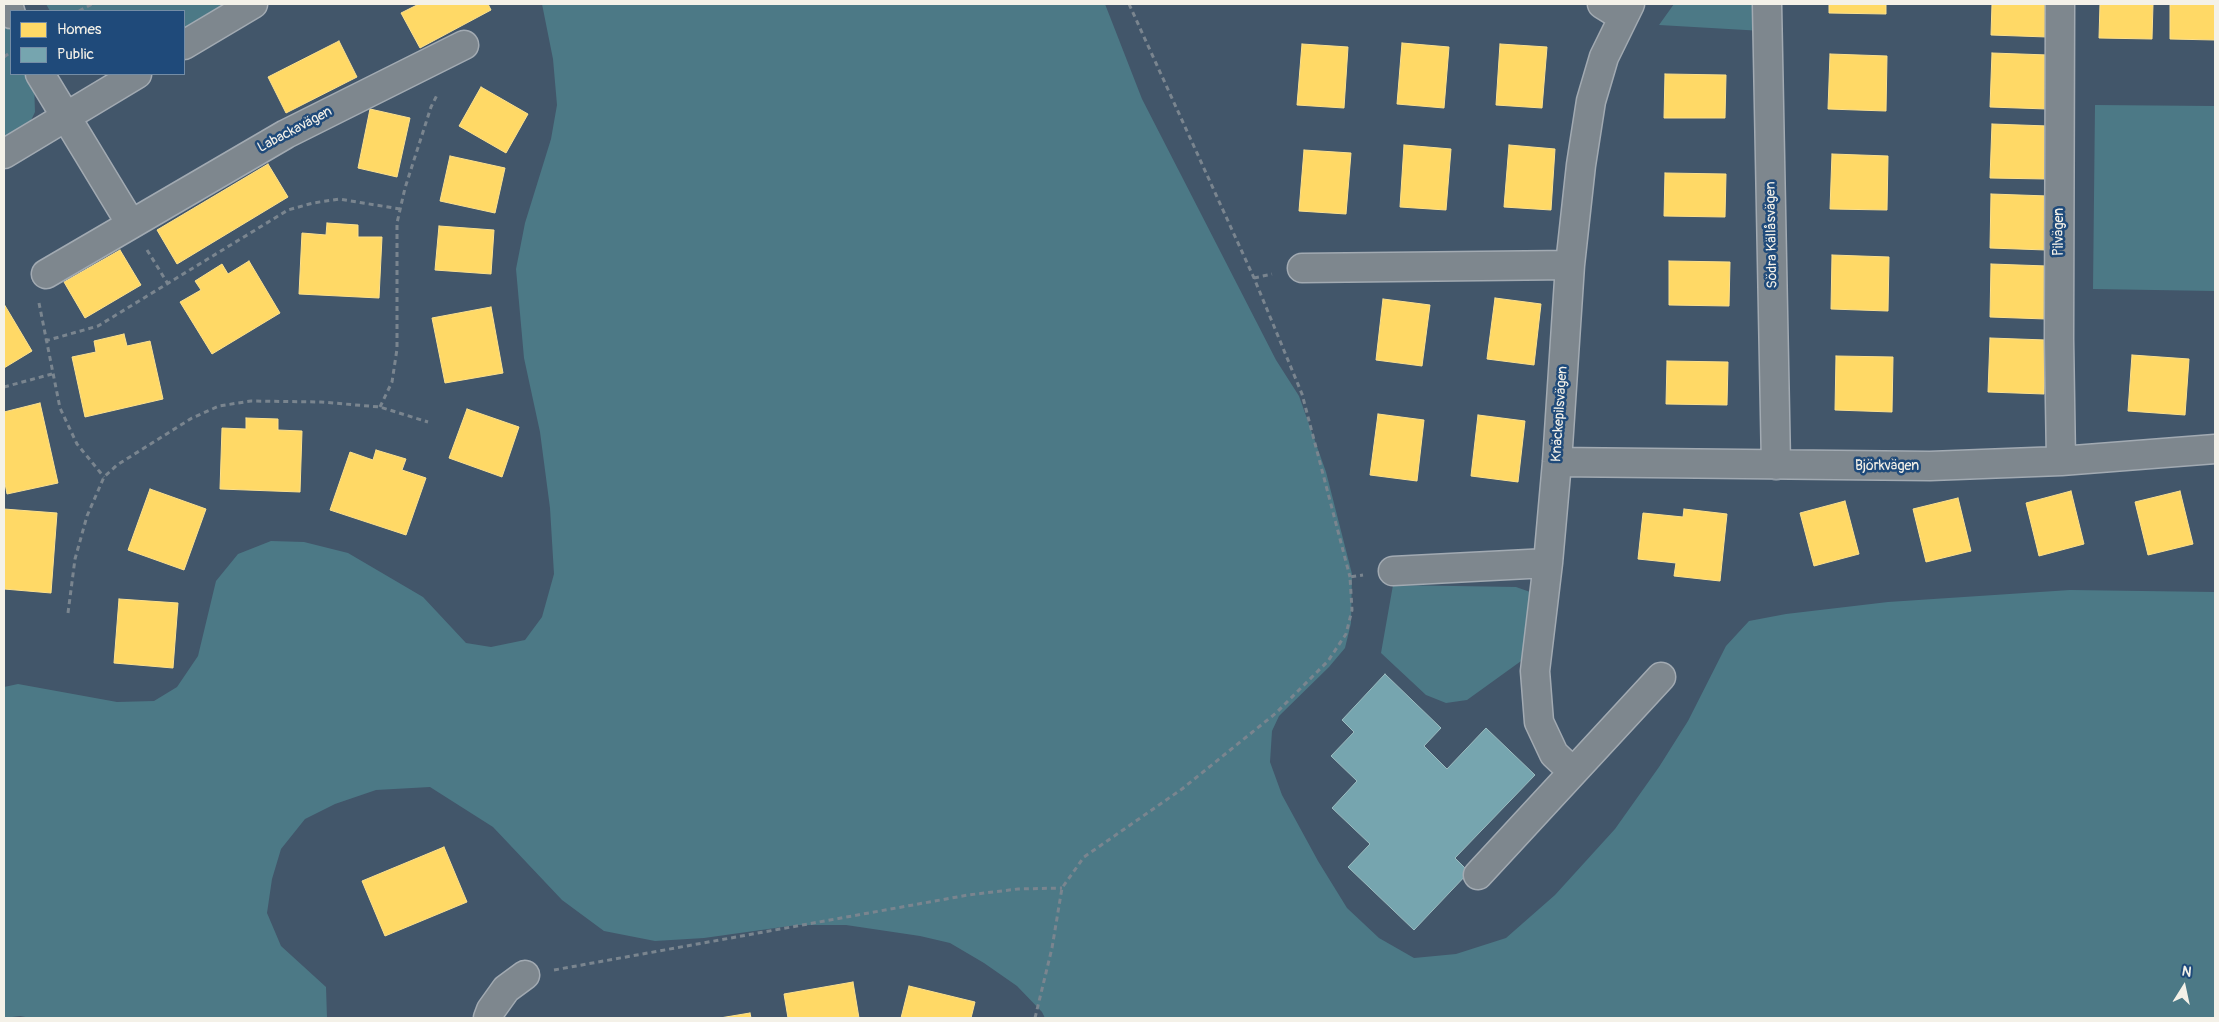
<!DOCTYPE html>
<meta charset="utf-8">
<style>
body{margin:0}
#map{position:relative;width:2219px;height:1022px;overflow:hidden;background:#42566a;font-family:Pangolin,sans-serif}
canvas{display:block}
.frame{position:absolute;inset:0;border:5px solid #f4f1e8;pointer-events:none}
.legend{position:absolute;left:10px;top:10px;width:175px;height:65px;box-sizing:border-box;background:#1f4a7a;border:1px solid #748da6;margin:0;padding:6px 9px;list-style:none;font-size:15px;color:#f4f1e8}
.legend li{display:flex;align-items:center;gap:10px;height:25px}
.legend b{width:25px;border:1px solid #748da6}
.north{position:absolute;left:2159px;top:962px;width:50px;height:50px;-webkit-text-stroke:4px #1f4a7a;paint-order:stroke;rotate:10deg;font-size:14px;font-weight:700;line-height:20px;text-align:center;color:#f4f1e8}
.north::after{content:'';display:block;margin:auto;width:18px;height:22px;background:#f4f1e8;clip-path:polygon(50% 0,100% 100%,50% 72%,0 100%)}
</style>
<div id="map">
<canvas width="2219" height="1022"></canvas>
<div class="frame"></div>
<ul class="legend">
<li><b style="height:14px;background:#ffd966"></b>Homes</li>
<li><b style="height:14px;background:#76a5af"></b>Public</li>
</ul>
<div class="north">N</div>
</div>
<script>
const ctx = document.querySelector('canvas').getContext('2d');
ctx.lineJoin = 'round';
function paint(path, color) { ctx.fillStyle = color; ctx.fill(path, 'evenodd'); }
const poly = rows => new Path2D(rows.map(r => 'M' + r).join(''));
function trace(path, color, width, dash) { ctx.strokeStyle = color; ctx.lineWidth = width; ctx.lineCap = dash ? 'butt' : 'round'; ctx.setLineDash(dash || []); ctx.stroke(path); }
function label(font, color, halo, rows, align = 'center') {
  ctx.font = font + ' Pangolin,sans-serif'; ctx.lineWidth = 5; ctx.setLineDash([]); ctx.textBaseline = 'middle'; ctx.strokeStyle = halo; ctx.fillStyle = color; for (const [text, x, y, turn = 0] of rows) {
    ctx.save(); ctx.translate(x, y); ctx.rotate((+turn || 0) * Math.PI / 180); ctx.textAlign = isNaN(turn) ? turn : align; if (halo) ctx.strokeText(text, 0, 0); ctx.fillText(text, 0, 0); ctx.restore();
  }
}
const green = poly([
 [46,4,228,4,184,30,184,11,50,11],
 [542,4,1105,4,1142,99,1276,360,1299,396,1326,472,1352,574,1351,623,1345,648,1329,667,1279,716,1272,731,1270,762,1282,795,1318,861,1347,908,1379,938,1414,958,1456,954,1506,938,1555,895,1615,829,1659,767,1688,721,1726,646,1749,621,1786,614,1888,602,2070,590,2215,592,2215,1018,1045,1018,1042,1012,1017,986,984,963,950,943,920,936,846,925,797,925,704,938,655,941,604,931,562,900,493,827,430,787,376,790,335,804,305,819,281,849,272,879,267,913,281,946,326,987,327,1018,31,1018,20,1016,4,1018,4,687,18,684,117,702,154,701,177,687,198,656,216,581,238,554,271,541,304,542,348,553,423,597,466,643,491,647,525,640,542,617,554,574,550,508,540,432,524,358,516,269,525,223,551,139,557,105,553,59],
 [1674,4,1764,4,1763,31,1659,25],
 [4,17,11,26,11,74,30,74,34,83,35,112,24,135,4,148],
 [2095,105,2215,106,2215,291,2093,289],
 [1393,585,1516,587,1533,593,1535,651,1467,700,1446,703,1426,695,1381,653]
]);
const homes = poly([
 [419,4,488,4,491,10,420,48,401,13,419,4],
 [1829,4,1886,4,1886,14,1829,13,1829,4],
 [1992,4,2048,4,2047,37,1991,35,1992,4],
 [2100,4,2153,4,2152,39,2099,38,2100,4],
 [2170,4,2215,4,2215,40,2170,39,2170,4],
 [339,41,357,77,286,113,268,77,339,41],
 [1402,43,1449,47,1444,108,1397,104,1402,43],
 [1302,44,1348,47,1344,108,1297,105,1302,44],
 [1500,44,1547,47,1542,108,1496,105,1500,44],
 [1992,53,2048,55,2047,109,1990,107,1992,53],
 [1830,54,1887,56,1886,111,1828,109,1830,54],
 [1665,74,1726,75,1725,118,1664,118,1665,74],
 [481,87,528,114,506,153,459,126,481,87],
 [370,109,410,118,397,177,358,168,370,109],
 [1992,124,2048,126,2046,179,1990,178,1992,124],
 [1404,145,1451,149,1446,210,1400,207,1404,145],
 [1509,145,1555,149,1551,210,1504,207,1509,145],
 [1304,150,1351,153,1346,214,1299,211,1304,150],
 [1832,154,1888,156,1887,210,1830,209,1832,154],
 [450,156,505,168,495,213,440,201,450,156],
 [268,164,288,197,177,264,157,230,268,164],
 [1665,173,1726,174,1725,217,1664,216,1665,173],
 [1991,194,2048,196,2046,250,1990,248,1991,194],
 [327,223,358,225,358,237,382,237,379,298,299,294,302,233,326,235,327,223],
 [439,226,494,230,491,274,435,270,439,226],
 [120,250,141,285,85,318,64,282,120,250],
 [1832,255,1889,257,1888,311,1831,309,1832,255],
 [249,261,280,313,212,354,180,302,201,290,195,281,222,264,228,274,249,261],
 [1669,261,1730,262,1729,306,1669,305,1669,261],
 [1991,264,2047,266,2046,319,1990,317,1991,264],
 [1495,298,1541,304,1534,365,1487,359,1495,298],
 [1383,299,1430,305,1422,366,1376,360,1383,299],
 [4,304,32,351,4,368,4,304],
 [491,307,503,373,445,383,432,318,491,307],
 [124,334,127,346,150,341,163,399,85,417,72,357,96,352,94,341,124,334],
 [1990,338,2046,340,2044,394,1988,392,1990,338],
 [2132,355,2189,359,2185,415,2128,411,2132,355],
 [1836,356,1893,357,1892,412,1835,410,1836,356],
 [1667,361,1728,362,1727,405,1666,404,1667,361],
 [40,403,58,483,7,494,4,478,4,412,40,403],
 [467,409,519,427,502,477,449,458,467,409],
 [1378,414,1424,420,1417,481,1370,475,1378,414],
 [1478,415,1525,421,1518,482,1471,476,1478,415],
 [246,418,278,419,278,430,302,431,300,492,220,489,222,428,246,429,246,418],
 [376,450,406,459,402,470,426,478,406,535,330,510,350,452,373,460,376,450],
 [150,489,206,509,184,570,128,550,150,489],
 [2071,491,2084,544,2039,556,2026,503,2071,491],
 [2180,491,2193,544,2148,555,2135,502,2180,491],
 [1958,498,1971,551,1926,562,1913,509,1958,498],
 [1845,501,1859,554,1814,566,1800,513,1845,501],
 [4,509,57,513,51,593,4,589,4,509],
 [1684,509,1727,514,1720,581,1674,576,1676,563,1638,559,1643,513,1683,517,1684,509],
 [119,599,178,603,173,668,114,663,119,599],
 [444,847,467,902,385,936,362,881,444,847],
 [853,982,859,1018,788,1018,784,994,853,982],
 [909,986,975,1002,971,1018,901,1018,909,986],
 [750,1013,751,1018,720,1018,750,1013]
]);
const public = poly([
 [1385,674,1441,728,1424,746,1447,769,1486,728,1535,775,1455,858,1469,872,1414,930,1348,867,1370,844,1332,808,1357,781,1331,756,1354,732,1342,720,1385,674]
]);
const path = poly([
 [1129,4,1254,278,1302,394,1350,577],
 [79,11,92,4],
 [4,57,11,52],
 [147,250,168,284],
 [1254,278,1272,274],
 [39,303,60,408,77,444,104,477],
 [45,341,98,326,288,210,313,203,339,199,400,209],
 [4,387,52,374],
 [380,407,392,382,397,349,397,223,405,188,431,107,437,95],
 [68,613,75,559,87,516,104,477,117,465,192,418,219,406,251,401,321,402,380,407,428,422],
 [554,970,968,895,1018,889,1062,888],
 [1035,1018,1052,948,1062,888,1084,857,1182,789,1276,713,1328,661,1346,634,1352,610,1350,577,1363,575]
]);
const minor = poly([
 [8,4,11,14],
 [1602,4,1623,17],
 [1767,4,1776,465],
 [2060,4,2059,339,2061,461],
 [184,45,253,4],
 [40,74,131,224],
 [4,154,137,74],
 [1302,268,1570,265],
 [46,274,286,134,464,45],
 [1557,462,1930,466,2061,461,2215,449],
 [1393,571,1548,563],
 [1572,771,1554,754,1539,722,1535,671,1548,563,1557,462,1570,265,1581,165,1591,101,1604,57,1630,4],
 [1478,875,1661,677],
 [488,1018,491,1010,506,989,525,975]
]);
const streetNames = [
 ["Labackavägen",295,130,-28],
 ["Pilvägen",2059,232,-90],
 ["Södra Källåsvägen",1772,235,-91],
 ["Knäckepilsvägen",1560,414,-86],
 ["Björkvägen",1887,466]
];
paint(green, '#4c7986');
paint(homes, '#ffd966');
trace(homes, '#fce08d', 1);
paint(public, '#76a5af');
trace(public, '#9cbcc0', 1);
trace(minor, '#a2aab2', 31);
trace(path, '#7a858f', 3, [5, 4]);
trace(minor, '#7e878e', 28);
label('14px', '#f4f1e8', '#1f4a7a', streetNames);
</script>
